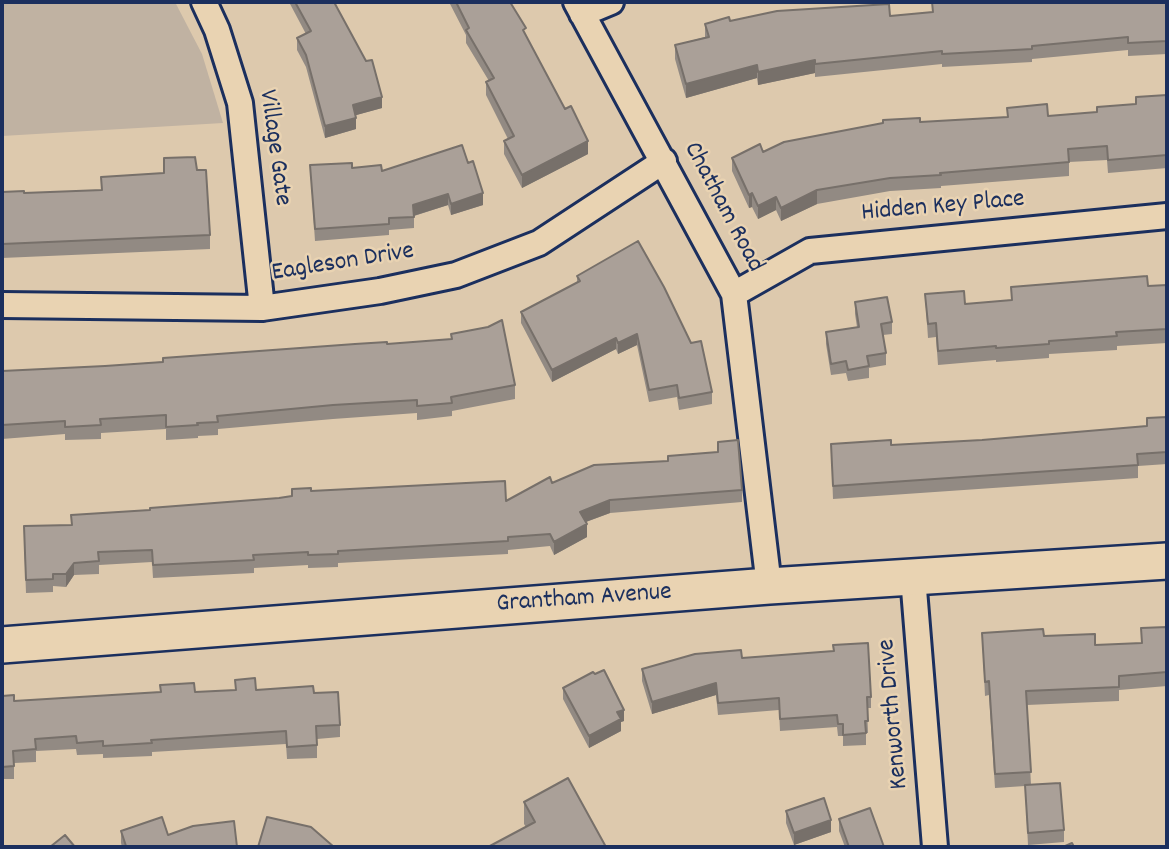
<!DOCTYPE html>
<style>
body{margin:0}
#map{position:relative;width:1169px;height:849px;overflow:hidden;background:#ddc9ad;font-family:Dekko,sans-serif}
canvas{display:block}
.frame{position:absolute;inset:0;border:4px solid #1b2f5e;pointer-events:none}
</style>
<div id="map">
<canvas width="1169" height="849"></canvas>
<div class="frame"></div>
</div>
<script>
const ctx = document.querySelector('canvas').getContext('2d');
ctx.lineJoin = 'round';
function paint(path, color) { ctx.fillStyle = color; ctx.fill(path, 'evenodd'); }
const poly = rows => new Path2D(rows.map(r => 'M' + r).join(''));
function trace(path, color, width, dash) { ctx.strokeStyle = color; ctx.lineWidth = width; ctx.lineCap = dash ? 'butt' : 'round'; ctx.setLineDash(dash || []); ctx.stroke(path); }
function label(font, color, halo, rows, align = 'center') {
  ctx.font = font + ' Dekko,sans-serif'; ctx.lineWidth = 5; ctx.setLineDash([]); ctx.textBaseline = 'middle'; ctx.strokeStyle = halo; ctx.fillStyle = color; for (const [text, x, y, turn = 0] of rows) {
    ctx.save(); ctx.translate(x, y); ctx.rotate((+turn || 0) * Math.PI / 180); ctx.textAlign = isNaN(turn) ? turn : align; if (halo) ctx.strokeText(text, 0, 0); ctx.fillText(text, 0, 0); ctx.restore();
  }
}
const green = poly([
 [2,2,175,2,202,54,223,123,2,136]
]);
const street = poly([
 [204,2,217,30,240,103,262,308],
 [576,2,734,294,769,586],
 [582,14,611,2],
 [734,294,810,251,1167,216],
 [2,305,262,308,380,291,456,275,539,243,664,161],
 [913,577,935,847]
]);
const secondary = poly([
 [2,645,769,586,1167,561]
]);
const wall = poly([
 [289,2,334,2,382,108,356,115,356,129,325,138,306,67,297,50,297,38,306,34],
 [449,2,510,2,526,37,588,154,522,188,504,154,504,141,508,139,486,95,486,82,489,81,466,43,466,35],
 [932,2,1167,2,1167,54,1128,56,1128,50,1032,59,1032,62,942,67,942,64,815,77,815,73,758,85,757,78,686,98,675,59,675,45,705,37,705,24,730,21,890,16,932,12],
 [1167,95,1167,168,1108,173,1107,160,1069,162,1069,176,941,186,941,188,890,191,817,204,781,221,776,210,758,219,752,207,749,208,732,171,732,158,920,122,1007,117,1007,108,1048,116,1097,112,1136,104],
 [164,158,210,235,210,249,2,258,2,192,24,193,101,190,101,177,164,173],
 [310,165,382,171,483,205,451,215,448,205,414,216,414,228,389,230,389,235,315,241],
 [577,276,712,392,712,404,679,410,677,397,649,402,637,345,618,354,616,349,552,382,521,323,521,312,577,283],
 [1167,285,1167,343,1117,346,1117,350,1049,354,1049,358,996,362,996,360,938,365,936,337,928,338,925,294,965,304,1011,300,1011,287,1148,286],
 [855,302,892,322,892,334,883,335,886,353,886,365,869,368,869,378,848,381,846,373,831,375,826,344,826,332,857,327,855,314],
 [451,334,515,385,515,399,452,411,452,416,417,420,417,413,333,419,218,429,218,435,198,436,198,438,166,440,166,429,101,433,101,439,65,440,65,434,2,439,2,371,105,366,451,339],
 [1167,417,1167,464,1138,466,1138,478,833,499,831,444,891,445,982,440,1147,426],
 [718,442,742,490,742,502,610,513,586,522,587,537,554,555,550,546,508,550,508,554,338,563,338,567,308,568,308,565,254,568,254,573,153,578,152,562,99,565,99,574,74,575,66,587,53,586,53,592,26,593,24,539,71,525,150,510,279,498,292,496,311,491,506,501,552,483,718,452],
 [1167,627,1167,686,1119,690,1119,701,1027,705,1031,785,1064,830,1064,842,1028,845,1025,786,995,788,989,695,985,696,982,633,1044,636,1095,645,1141,643,1141,628],
 [742,658,871,697,871,708,867,708,868,733,866,733,866,745,843,746,843,736,838,736,837,727,780,731,779,710,718,715,716,695,652,714,642,681,642,669],
 [235,680,256,690,314,693,340,725,340,737,317,739,317,758,287,759,286,744,152,752,152,756,103,758,103,754,77,755,76,749,36,751,36,762,14,763,14,779,2,779,2,696,14,701,235,690],
 [563,688,624,721,621,722,621,731,589,748,563,699],
 [524,802,606,847,526,827,524,824],
 [786,811,831,832,794,845,786,823],
 [839,819,884,847,845,847,839,831],
 [234,821,122,847,121,843,121,831,168,835]
]);
const shadedWall = poly([
 [815,60,815,73,758,85,758,72],
 [757,65,757,78,686,98,686,84],
 [382,97,382,108,353,116,353,105],
 [356,118,356,129,325,138,325,126],
 [588,141,588,154,522,188,522,175],
 [817,190,817,204,781,221,781,208],
 [483,193,483,205,451,215,451,204],
 [752,193,752,207,749,208,749,195],
 [448,194,448,205,413,216,413,205],
 [776,197,776,210,758,219,758,206],
 [637,334,637,345,618,354,618,343],
 [616,338,616,349,552,382,552,370],
 [610,500,610,513,580,524,580,512],
 [587,524,587,537,554,555,554,542],
 [74,563,74,575,66,587,66,574],
 [716,683,716,695,652,714,652,702],
 [624,710,624,721,621,722,621,731,589,748,589,736,617,712],
 [831,820,831,832,794,845,794,833]
]);
const building = poly([
 [295,2,334,2,366,61,372,60,382,97,353,105,356,118,325,126,306,55,297,38,311,31,295,2],
 [456,2,510,2,526,28,523,30,565,109,571,106,588,141,522,175,504,141,514,136,486,82,494,78,466,30,469,28,456,2],
 [932,2,1167,2,1167,41,1128,43,1128,37,1032,46,1032,49,942,54,942,51,815,64,815,60,758,72,757,65,686,84,675,45,709,37,705,24,729,17,730,21,777,11,889,4,890,16,933,12,932,2],
 [1167,95,1167,155,1108,160,1107,146,1068,149,1069,162,940,173,941,175,890,178,817,190,781,208,776,197,758,206,752,193,749,195,732,158,760,144,763,152,784,142,883,123,883,120,920,118,920,122,1008,117,1007,108,1047,104,1048,116,1097,112,1097,107,1136,104,1136,97,1167,95],
 [462,145,468,163,473,161,483,193,451,204,448,194,413,205,414,217,389,218,389,224,315,229,310,165,352,163,352,168,381,165,382,171,462,145],
 [195,157,197,170,206,170,210,235,2,244,2,192,24,191,24,193,102,190,101,177,164,173,164,158,195,157],
 [638,241,664,287,691,343,701,341,712,392,679,398,677,385,649,390,637,334,618,343,616,338,552,370,521,312,580,281,577,276,638,241],
 [1147,276,1148,286,1167,285,1167,329,1116,332,1117,336,1049,341,1049,344,996,348,996,346,938,351,936,323,928,324,925,294,964,291,965,304,1012,300,1011,287,1147,276],
 [887,297,892,322,881,324,886,353,867,356,869,366,848,370,846,361,831,364,826,332,859,327,855,302,887,297],
 [502,320,515,385,451,397,452,403,417,406,417,400,333,405,217,416,218,422,197,423,198,425,166,427,166,415,100,419,101,425,65,427,65,421,2,425,2,371,105,366,163,362,163,358,355,344,387,342,387,344,452,339,451,334,488,327,502,320],
 [1167,417,1167,452,1137,454,1138,465,833,486,831,444,891,440,891,445,982,440,1147,426,1147,418,1167,417],
 [738,440,742,490,610,500,580,512,587,524,554,542,550,534,508,537,508,541,338,551,338,554,308,555,308,552,253,555,254,560,153,565,152,550,98,552,99,561,74,563,66,574,53,574,53,579,26,580,24,526,72,525,71,515,150,510,150,508,279,498,292,496,292,489,311,488,311,491,505,481,506,501,550,477,552,483,594,465,668,461,668,456,718,452,718,442,738,440],
 [1167,627,1167,672,1119,676,1119,687,1026,691,1031,772,995,774,989,681,985,682,982,633,1043,629,1044,636,1095,634,1095,645,1142,643,1141,628,1167,627],
 [868,643,871,697,867,697,868,721,865,721,866,733,843,735,843,724,838,724,837,715,780,719,779,698,718,703,716,683,652,702,642,669,695,654,741,650,742,658,834,651,833,645,868,643],
 [604,670,624,710,617,712,621,719,589,736,563,688,593,672,595,674,604,670],
 [255,678,256,690,313,686,314,693,338,692,340,725,316,726,317,745,287,747,286,731,151,740,152,743,103,746,103,741,77,743,76,736,35,739,36,749,13,751,14,766,2,767,2,696,14,695,14,701,161,692,160,685,194,683,195,692,236,690,235,680,255,678],
 [568,778,606,847,488,847,535,822,524,802,568,778],
 [1060,783,1064,830,1028,833,1025,785,1060,783],
 [824,798,831,820,794,833,786,811,824,798],
 [870,808,884,847,849,847,839,819,870,808],
 [162,817,168,835,193,826,234,821,237,847,121,847,126,846,121,831,162,817],
 [267,817,311,827,334,847,258,847,267,817],
 [65,835,75,847,50,847,65,835],
 [1072,843,1074,847,1063,847,1072,843]
]);
const streetNames = [
 ["Village Gate",273,148,82],
 ["Chatham Road",722,208,62],
 ["Hidden Key Place",943,208,-5],
 ["Eagleson Drive",343,264,-9],
 ["Grantham Avenue",584,600,-4],
 ["Kenworth Drive",895,714,-95]
];
paint(green, '#c0b2a2');
trace(street, '#1b2f5e', 30);
trace(secondary, '#1b2f5e', 40);
trace(street, '#e9d3b2', 24);
trace(secondary, '#e9d3b2', 35);
paint(wall, '#928a83');
paint(shadedWall, '#77706a');
paint(building, '#aaa098');
trace(building, '#77706a', 2);
label('26px', '#1b2f5e', '#e9d3b2', streetNames);
</script>
